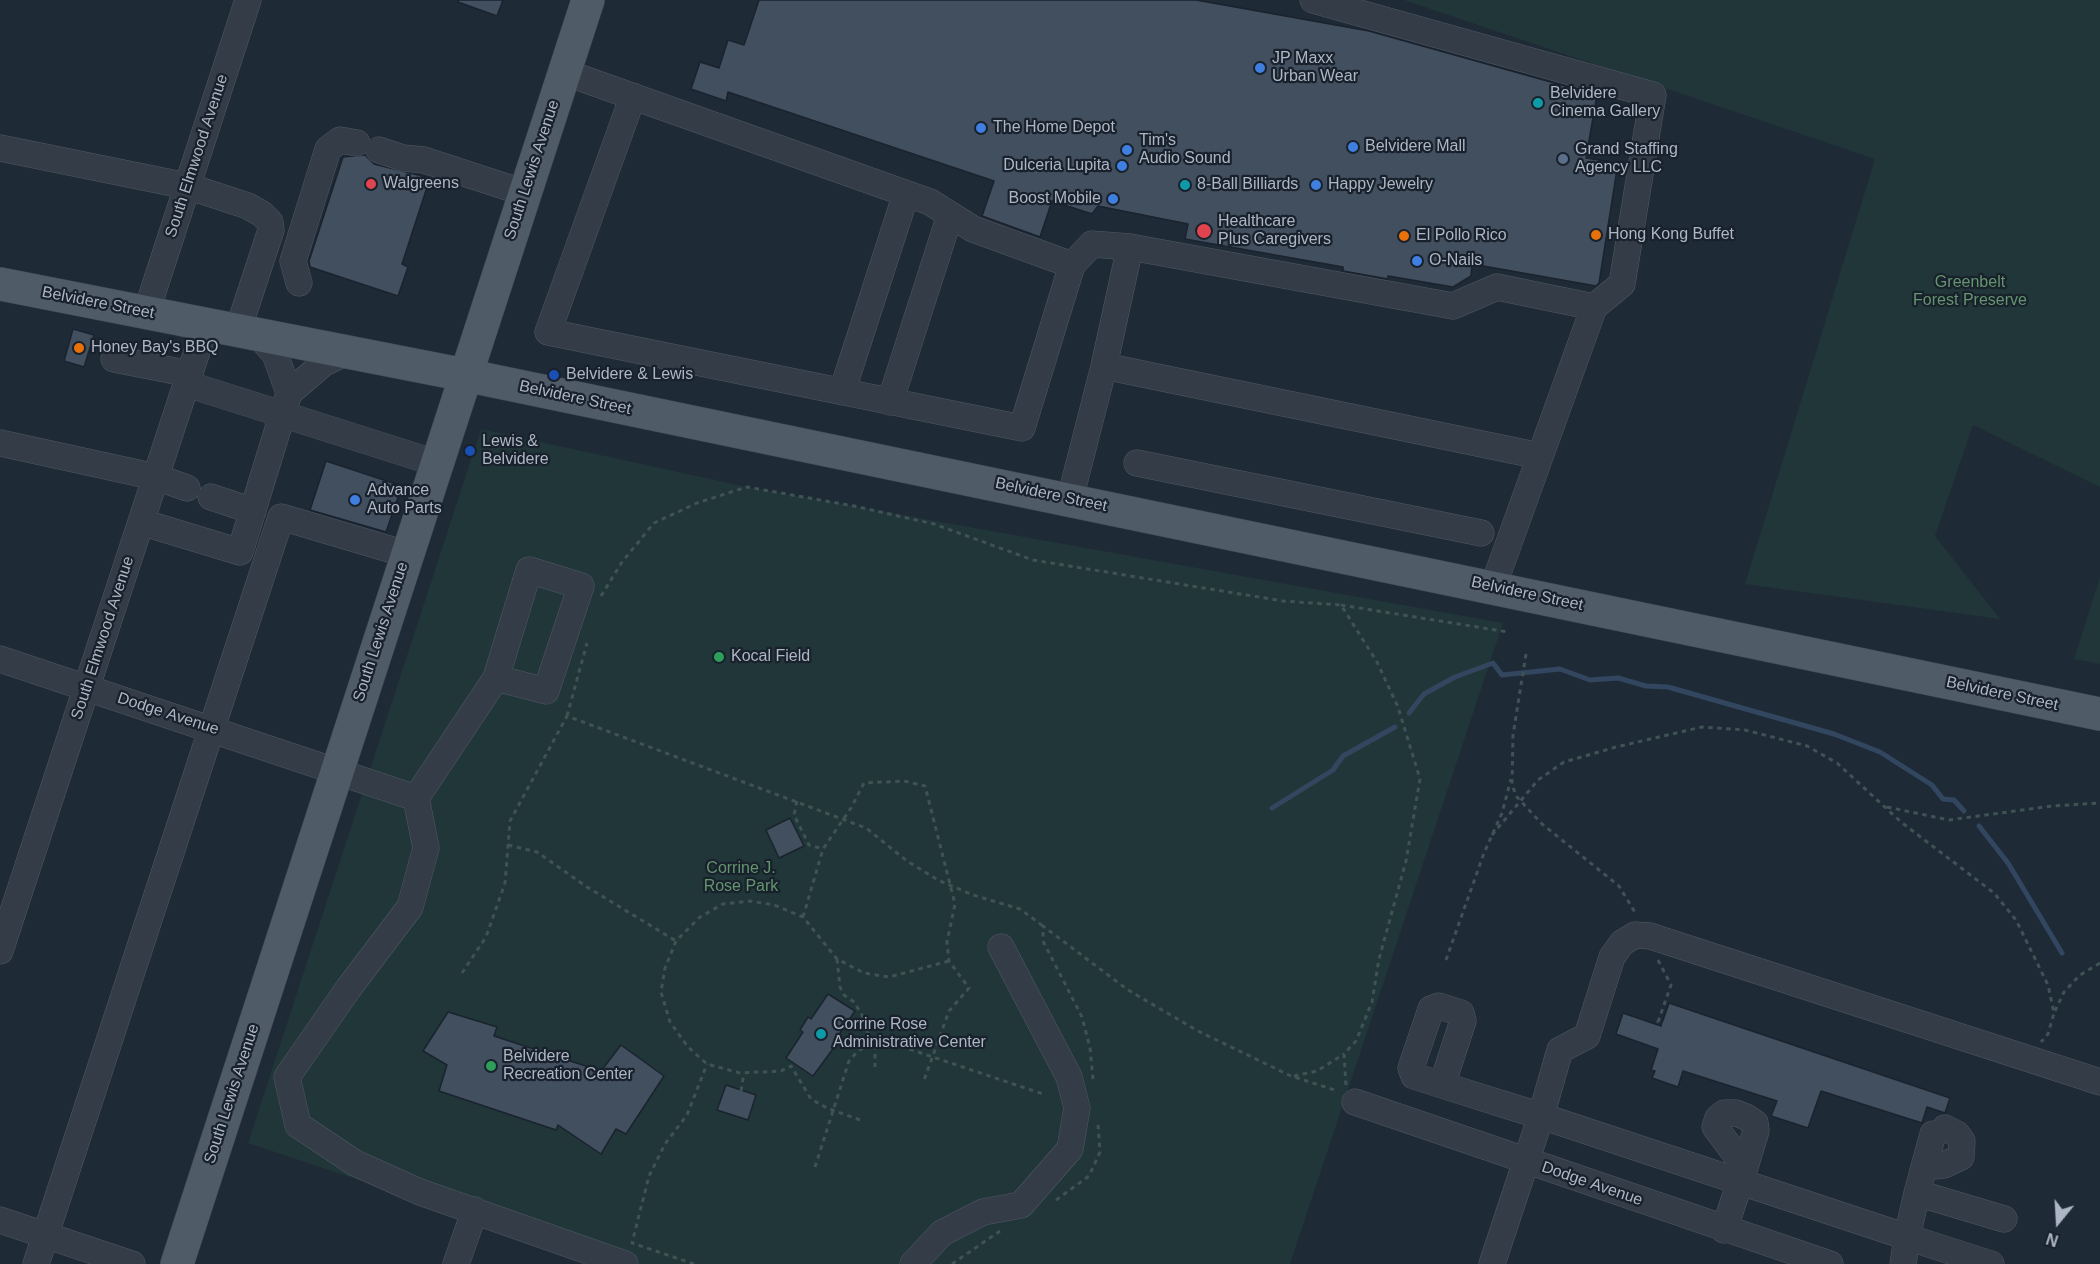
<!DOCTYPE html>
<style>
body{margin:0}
#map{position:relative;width:2100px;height:1264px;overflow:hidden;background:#1f2a37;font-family:Arial,sans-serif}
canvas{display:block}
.north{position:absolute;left:2028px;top:1192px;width:60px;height:60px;-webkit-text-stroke:4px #18212c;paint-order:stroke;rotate:198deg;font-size:16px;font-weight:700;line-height:24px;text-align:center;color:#adb6c4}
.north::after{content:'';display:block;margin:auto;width:21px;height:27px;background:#adb6c4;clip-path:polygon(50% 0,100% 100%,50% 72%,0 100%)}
</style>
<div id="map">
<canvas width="2100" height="1264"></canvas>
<div class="north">N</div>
</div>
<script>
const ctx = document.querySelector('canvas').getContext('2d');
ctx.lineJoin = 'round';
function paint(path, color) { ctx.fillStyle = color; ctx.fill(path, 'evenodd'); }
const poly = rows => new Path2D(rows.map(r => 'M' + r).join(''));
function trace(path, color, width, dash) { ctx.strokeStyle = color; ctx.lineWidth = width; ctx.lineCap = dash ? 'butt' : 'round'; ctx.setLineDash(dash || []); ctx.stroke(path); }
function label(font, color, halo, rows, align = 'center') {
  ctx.font = font + ' Arial,sans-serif'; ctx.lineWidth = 4.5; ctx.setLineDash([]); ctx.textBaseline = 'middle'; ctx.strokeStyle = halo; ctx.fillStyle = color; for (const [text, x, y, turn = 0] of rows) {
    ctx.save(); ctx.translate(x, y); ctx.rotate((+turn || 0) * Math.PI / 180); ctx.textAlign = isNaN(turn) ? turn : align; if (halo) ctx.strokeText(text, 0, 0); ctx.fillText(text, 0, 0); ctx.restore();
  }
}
const green = poly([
 [1404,0,2100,0,2100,487,1973,425,1935,536,2000,619,1745,584,1875,159],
 [481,429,747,487,1503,623,1290,1264,610,1264,248,1143],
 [2100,577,2100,664,2074,659]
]);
const stream = poly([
 [1409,713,1424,694,1455,677,1493,663,1502,675,1560,669,1590,680,1618,678,1646,686,1668,687,1834,734,1880,752,1932,785,1943,799,1954,800,1964,811],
 [1272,808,1333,770,1343,756,1395,727],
 [1979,826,2008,863,2062,953]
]);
const building = poly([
 [458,0,503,0,497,16,458,2,458,0],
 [759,0,1196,0,1369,31,1597,95,1586,158,1618,163,1599,283,1596,286,1472,264,1471,276,1453,287,1388,276,1388,279,1343,271,1343,267,1185,239,1188,224,1098,206,1092,214,1052,201,1040,237,982,216,994,181,728,92,726,101,691,89,700,62,719,68,728,40,744,45,759,0],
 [365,155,374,164,430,178,402,264,408,267,398,296,310,267,309,261,343,157,365,155],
 [73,329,94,335,84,367,64,361,73,329],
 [326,461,402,486,386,532,310,510,326,461],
 [790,818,804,846,779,858,766,830,790,818],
 [828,994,855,1011,838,1036,841,1038,813,1076,786,1058,803,1032,800,1030,808,1017,811,1019,828,994],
 [1669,1003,1950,1098,1945,1113,1927,1107,1922,1123,1821,1091,1808,1128,1771,1116,1777,1101,1683,1071,1678,1087,1652,1078,1655,1071,1651,1070,1658,1049,1616,1034,1623,1013,1661,1026,1669,1003],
 [448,1012,497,1027,494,1036,601,1071,621,1045,664,1076,626,1134,616,1129,601,1154,558,1125,556,1130,439,1091,447,1065,423,1051,448,1012],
 [726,1085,756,1095,748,1120,717,1110,726,1085]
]);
const path = poly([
 [601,596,622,562,654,523,697,503,747,487,854,506,934,524,1033,560,1283,601,1341,605,1377,662,1398,707,1420,779,1406,861,1379,959,1372,1002,1356,1041,1344,1054,1346,1085],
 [1341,605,1508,632],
 [1526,654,1513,735,1512,784,1516,796,1542,824,1619,886,1636,914],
 [567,716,587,643],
 [797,801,794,815,809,845,823,849],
 [1887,807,1949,820,2052,806,2100,803],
 [1492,835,1538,780,1564,762,1616,747,1702,727,1745,730,1807,746,1837,763,1901,822,1994,893,2016,920,2048,985,2054,1013,2048,1034,2041,1042],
 [508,845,537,852,587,887,676,941],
 [803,917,823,849,851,808,864,783,904,781,925,786,955,904,947,942,949,961,969,988,949,1011,923,1083],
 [837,959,840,987,844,995,854,1002,862,1015,863,1027,875,1041,875,1067],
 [1446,960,1484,853,1502,813,1511,779],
 [1658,960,1671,985,1658,1022,1668,1025],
 [462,973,486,937,505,883,510,821,567,716,866,828,907,861,938,880,973,895,1020,909,1043,926],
 [2055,1011,2064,992,2080,975,2100,963],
 [1294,1076,1317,1071,1344,1054],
 [1093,1079,1090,1048,1082,1017,1043,941,1043,926,1128,990,1198,1031,1291,1076,1338,1091],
 [741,1091,744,1073],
 [860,1120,827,1108,811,1099,791,1066,781,1071,740,1073,707,1064,688,1047,670,1022,661,992,665,968,676,941,700,917,723,904,750,901,774,905,803,917,837,959,864,973,889,977,949,961],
 [815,1167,849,1061,858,1051,875,1041,894,1044,1046,1095],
 [1056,1200,1089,1176,1100,1152,1098,1124],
 [694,1264,632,1243,649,1176,665,1144,687,1115,707,1064],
 [952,1264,1000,1231]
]);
const minor = poly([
 [1313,0,1653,95,1622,284,1594,307,1493,587],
 [564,72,930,202,973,229,1072,265,1092,244,1130,247,1453,306,1497,287,1594,307],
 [633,96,548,332,1022,428,1072,265],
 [0,148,187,186,248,206,262,214,270,222,271,230,238,330],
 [379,150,403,158,424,160,525,193],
 [299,283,293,261,328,149,340,140,357,143],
 [146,313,248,0],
 [114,359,190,374],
 [1104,366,1540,456],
 [187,384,436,463],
 [842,392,906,194],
 [289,393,324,363,347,352],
 [890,402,950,215],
 [0,443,156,477,187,488],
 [1137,463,1481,533],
 [211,497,253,511],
 [1070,499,1104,366,1130,247],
 [141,522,240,552,289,393,275,354,257,334],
 [0,659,416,798,496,678,529,570,581,586,546,691,496,678],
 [416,798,426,848,410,907,348,989,287,1077,298,1125,355,1163,420,1192,625,1264],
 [0,951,206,324],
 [1442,1085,1463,1021,1461,1013,1439,1006,1431,1009,1411,1068,1414,1076,1442,1085,1509,1106,1541,1116,1560,1050,1587,1036,1612,957,1622,943,1635,935,1650,936,2100,1082],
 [1355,1102,1830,1264],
 [1924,1167,1933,1134],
 [1917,1193,1924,1167,1944,1165,1961,1157,1962,1141,1957,1134,1945,1128],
 [0,1220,132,1264],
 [1724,1230,1745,1167,1756,1131,1755,1123,1746,1117,1736,1113,1724,1113,1718,1118,1715,1127,1745,1167],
 [36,1264,281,517,406,554],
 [456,1264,475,1210],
 [913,1264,942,1233,983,1212,1021,1205,1070,1149,1077,1108,1069,1077,1001,947],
 [1492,1264,1541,1116,1907,1237,1917,1193,2004,1219],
 [1903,1264,1907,1237,1991,1264]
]);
const major = poly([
 [0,284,465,375,2100,714],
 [177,1264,588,0]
]);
const markers = [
 [1260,68,6,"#3f7fe0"],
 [1538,103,6,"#0f9aa8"],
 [981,128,6,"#3f7fe0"],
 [1353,147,6,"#3f7fe0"],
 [1127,150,6,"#3f7fe0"],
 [1563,159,6,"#5c6f8a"],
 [1122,166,6,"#3f7fe0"],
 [371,184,6,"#e0444e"],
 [1185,185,6,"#0f9aa8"],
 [1316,185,6,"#3f7fe0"],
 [1113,199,6,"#3f7fe0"],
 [1204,231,8,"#e0444e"],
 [1596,235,6,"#e8710a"],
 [1404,236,6,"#e8710a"],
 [1417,261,6,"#3f7fe0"],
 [79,348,6,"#e8710a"],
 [554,375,6,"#1a4fb4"],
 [470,451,6,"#1a4fb4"],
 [355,500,6,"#3f7fe0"],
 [719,657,6,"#2e9e5b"],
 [821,1034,6,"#0f9aa8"],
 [491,1066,6,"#2e9e5b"]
];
const poiNames = [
 ["JP Maxx",1272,59],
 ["Urban Wear",1272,77],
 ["Belvidere",1550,94],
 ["Cinema Gallery",1550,112],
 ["The Home Depot",993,128],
 ["Tim's",1139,141],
 ["Audio Sound",1139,159],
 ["Belvidere Mall",1365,147],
 ["Grand Staffing",1575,150],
 ["Agency LLC",1575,168],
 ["Dulceria Lupita",1110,166,"right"],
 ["Walgreens",383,184],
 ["8-Ball Billiards",1197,185],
 ["Happy Jewelry",1328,185],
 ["Boost Mobile",1101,199,"right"],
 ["Healthcare",1218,222],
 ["Plus Caregivers",1218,240],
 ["Hong Kong Buffet",1608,235],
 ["El Pollo Rico",1416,236],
 ["O-Nails",1429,261],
 ["Honey Bay's BBQ",91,348],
 ["Belvidere & Lewis",566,375],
 ["Lewis &",482,442],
 ["Belvidere",482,460],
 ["Advance",367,491],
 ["Auto Parts",367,509],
 ["Kocal Field",731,657],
 ["Corrine Rose",833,1025],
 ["Administrative Center",833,1043],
 ["Belvidere",503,1057],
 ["Recreation Center",503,1075]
];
const streetNames = [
 ["South Elmwood Avenue",197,156,-72],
 ["South Lewis Avenue",532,170,-72],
 ["Belvidere Street",98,303,11],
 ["Belvidere Street",575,398,12],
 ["Belvidere Street",1051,495,12],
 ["Belvidere Street",1527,594,12],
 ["South Lewis Avenue",381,632,-72],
 ["South Elmwood Avenue",103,638,-72],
 ["Belvidere Street",2002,694,12],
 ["Dodge Avenue",168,714,18],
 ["South Lewis Avenue",232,1094,-72],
 ["Dodge Avenue",1592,1184,19]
];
const parkNames = [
 ["Greenbelt",1970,283],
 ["Forest Preserve",1970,301],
 ["Corrine J.",741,869],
 ["Rose Park",741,887]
];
paint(green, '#213638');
trace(stream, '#32465f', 5);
paint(building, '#424f5f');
trace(building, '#1a232e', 1.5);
trace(minor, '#505965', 27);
trace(major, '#3c4551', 34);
trace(path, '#3f5355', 3, [4.5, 4.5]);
trace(minor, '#333c47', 26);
trace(major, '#505b68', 33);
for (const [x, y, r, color] of markers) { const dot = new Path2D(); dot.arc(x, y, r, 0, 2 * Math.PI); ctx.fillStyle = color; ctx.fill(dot); trace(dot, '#18212c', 2); }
label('16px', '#adb6c4', '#18212c', poiNames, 'left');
label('16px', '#adb6c4', '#18212c', streetNames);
label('16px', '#64956e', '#18212c', parkNames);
</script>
